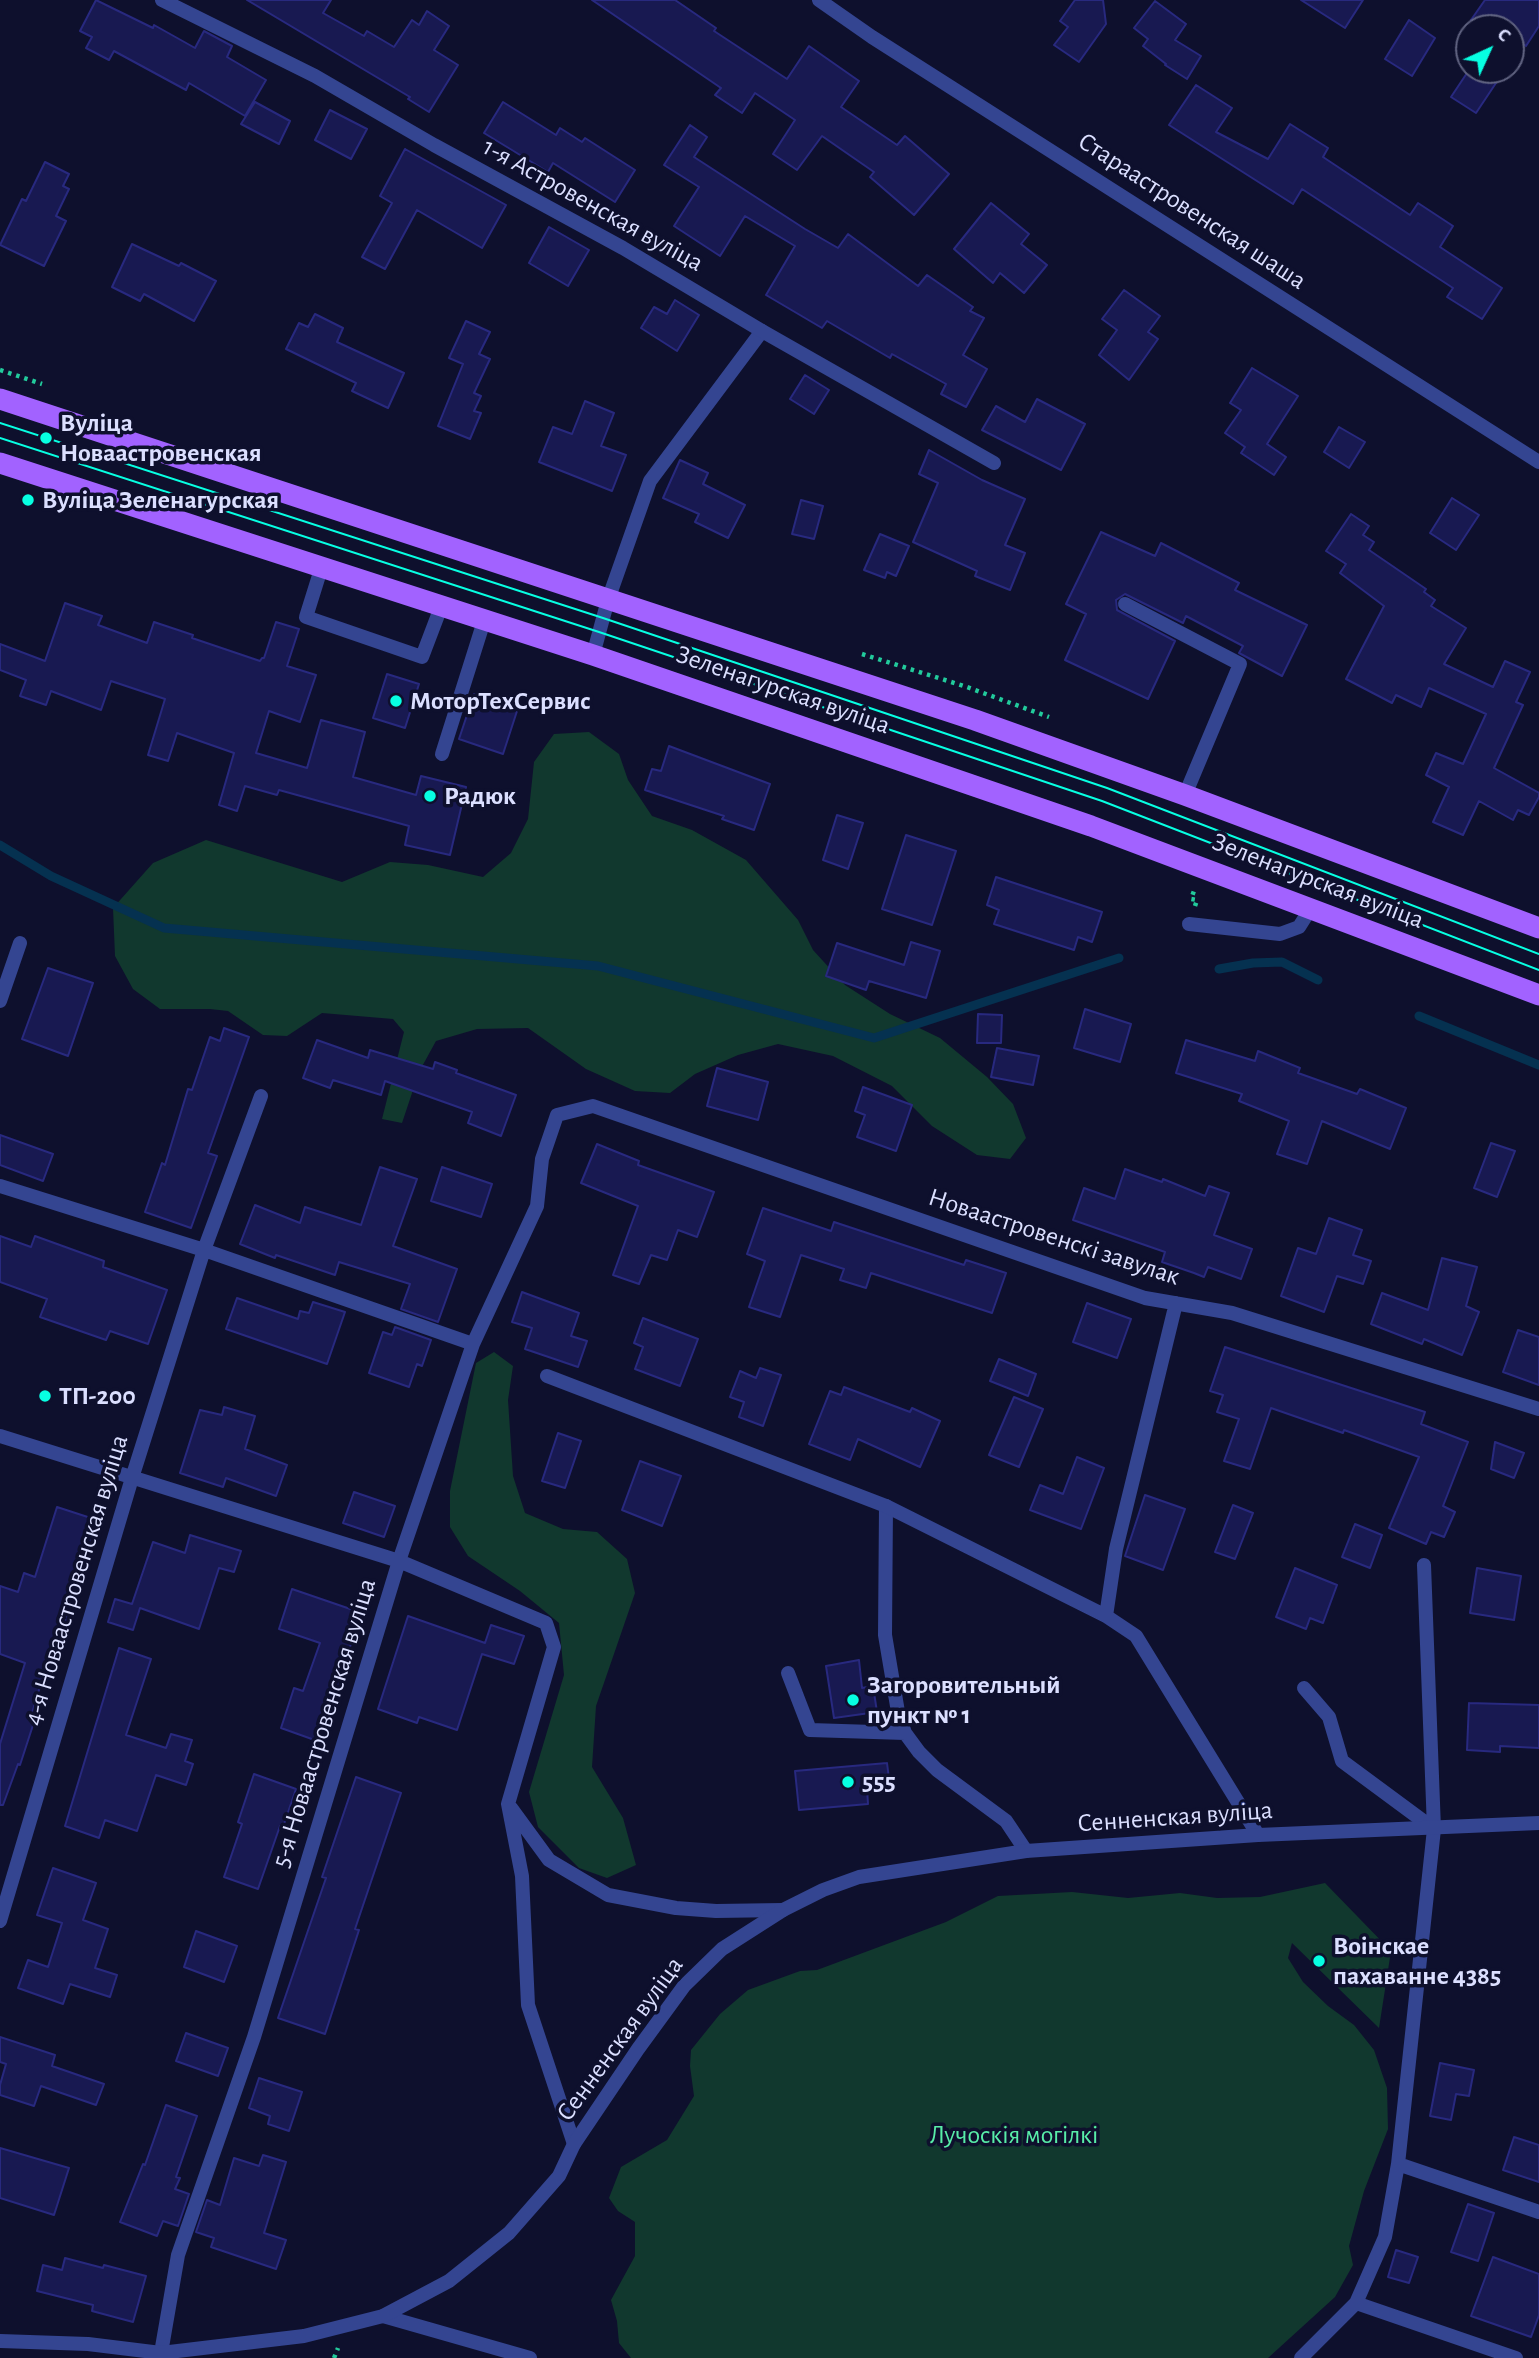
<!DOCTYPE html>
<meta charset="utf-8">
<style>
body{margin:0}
#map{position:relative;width:1539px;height:2358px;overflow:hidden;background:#0e102d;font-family:"Alegreya Sans",sans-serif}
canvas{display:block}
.north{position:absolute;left:1455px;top:14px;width:70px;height:70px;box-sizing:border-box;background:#0e102d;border:2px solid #606381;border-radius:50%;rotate:45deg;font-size:19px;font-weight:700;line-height:28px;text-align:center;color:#dbdfff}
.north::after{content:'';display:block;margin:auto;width:24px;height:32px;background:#07ffe2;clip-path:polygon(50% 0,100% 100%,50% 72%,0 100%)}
</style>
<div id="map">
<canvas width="1539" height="2358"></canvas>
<div class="north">С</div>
</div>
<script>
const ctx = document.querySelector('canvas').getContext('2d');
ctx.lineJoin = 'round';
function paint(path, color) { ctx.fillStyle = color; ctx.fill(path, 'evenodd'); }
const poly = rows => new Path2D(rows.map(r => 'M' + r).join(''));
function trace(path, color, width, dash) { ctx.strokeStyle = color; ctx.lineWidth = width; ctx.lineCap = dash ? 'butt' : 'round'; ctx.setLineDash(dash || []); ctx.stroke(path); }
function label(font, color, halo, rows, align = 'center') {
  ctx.font = font + ' "Alegreya Sans",sans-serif'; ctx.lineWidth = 7; ctx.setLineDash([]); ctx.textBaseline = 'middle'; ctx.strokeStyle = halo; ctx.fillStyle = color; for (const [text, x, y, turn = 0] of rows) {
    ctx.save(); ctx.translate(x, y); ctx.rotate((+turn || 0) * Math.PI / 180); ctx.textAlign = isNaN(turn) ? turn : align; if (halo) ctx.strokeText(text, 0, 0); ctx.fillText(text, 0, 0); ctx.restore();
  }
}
const green = poly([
 [589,732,619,754,628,780,652,816,692,830,746,860,798,920,813,950,845,985,890,1014,940,1038,987,1077,1013,1104,1026,1138,1010,1159,977,1155,932,1126,892,1086,833,1056,778,1044,738,1055,695,1074,670,1093,635,1091,586,1069,528,1028,477,1029,436,1041,419,1072,402,1123,382,1119,404,1032,393,1019,322,1013,287,1036,263,1035,228,1011,210,1009,160,1009,133,989,115,956,113,908,153,863,206,840,342,882,390,862,428,865,483,877,511,853,528,819,534,762,554,734],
 [494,1352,513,1366,508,1400,513,1476,525,1513,563,1529,597,1532,627,1559,635,1593,596,1706,592,1767,623,1818,636,1865,607,1878,579,1868,538,1827,529,1792,564,1675,559,1623,520,1591,468,1556,450,1527,450,1491,476,1363],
 [1325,1883,1391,1951,1379,2028,1292,1943,1288,1958,1303,1982,1328,2006,1354,2025,1374,2050,1387,2088,1388,2129,1364,2191,1349,2246,1353,2265,1335,2297,1268,2358,631,2358,619,2343,617,2321,611,2300,635,2256,635,2222,618,2211,609,2198,621,2167,667,2140,694,2096,690,2066,691,2050,720,2014,748,1990,800,1971,817,1970,946,1922,998,1896,1072,1892,1128,1898,1180,1893,1217,1898,1260,1897]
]);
const stream = poly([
 [0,845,51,876,164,928,598,966,874,1038,1119,958],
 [1219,969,1253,963,1282,962,1318,980],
 [1419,1016,1539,1065]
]);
const building = poly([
 [96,0,153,28,154,25,195,48,204,31,232,46,227,57,266,80,245,116,189,83,186,90,114,51,109,60,86,48,92,37,80,31,96,0],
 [247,0,331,0,323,13,364,36,367,31,394,47,412,20,419,25,427,11,449,26,434,50,458,65,429,112,408,99,410,97,247,0],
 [592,0,675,0,716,28,714,31,787,79,809,46,859,81,841,107,897,145,905,136,949,174,914,215,870,177,874,172,822,136,797,170,773,154,795,120,755,93,742,113,715,95,721,88,592,0],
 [1075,0,1103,0,1106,24,1079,62,1054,45,1068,27,1060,21,1075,0],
 [1301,0,1363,0,1345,28,1301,0],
 [1485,0,1539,0,1539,26,1526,46,1511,36,1511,28,1483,28,1471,20,1485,0],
 [1155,1,1186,24,1175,40,1201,56,1187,79,1165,65,1166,64,1143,46,1148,39,1134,28,1155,1],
 [1409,20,1435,38,1412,76,1385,59,1409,20],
 [1469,70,1483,70,1498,80,1476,113,1451,97,1469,70],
 [1196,85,1232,108,1216,132,1268,159,1290,124,1328,148,1323,157,1410,215,1418,203,1453,226,1440,247,1502,288,1482,319,1447,297,1453,288,1302,189,1293,204,1169,125,1196,85],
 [255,102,290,121,279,144,241,124,255,102],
 [503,102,556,135,560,128,582,142,585,138,635,170,615,202,553,163,548,172,484,133,503,102],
 [330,110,367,129,351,159,315,140,330,110],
 [690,125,707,137,694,157,805,229,838,248,848,234,918,286,927,275,973,307,970,311,984,318,963,355,987,369,966,407,941,394,946,384,892,354,890,358,827,321,822,328,766,295,795,246,745,216,720,256,674,226,699,187,664,165,690,125],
 [405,149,506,205,482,248,417,210,385,269,362,257,392,203,380,196,405,149],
 [45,162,69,174,63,186,69,189,56,216,66,221,44,266,0,245,22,199,26,201,45,162],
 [991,203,1029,234,1021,244,1047,265,1024,293,1000,273,993,283,954,249,991,203],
 [549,227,589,250,568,286,529,263,549,227],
 [132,244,179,266,181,263,216,281,194,321,144,294,140,301,112,287,132,244],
 [1124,290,1160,316,1148,332,1158,339,1129,380,1099,355,1117,330,1102,319,1124,290],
 [675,300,699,315,677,351,641,328,654,307,667,314,675,300],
 [315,314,343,328,337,342,404,373,388,408,352,391,356,383,286,349,299,323,308,327,315,314],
 [466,321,490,332,479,354,490,359,474,393,481,396,474,411,481,413,470,439,438,426,463,364,449,358,466,321],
 [1252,368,1298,396,1267,444,1286,457,1274,475,1241,453,1245,447,1225,433,1241,410,1230,403,1252,368],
 [805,375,829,390,814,414,790,399,805,375],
 [1037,399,1085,424,1061,470,982,430,996,406,1025,422,1037,399],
 [585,401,614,413,601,446,626,455,612,491,539,462,553,427,572,434,585,401],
 [1339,427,1365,442,1349,468,1324,452,1339,427],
 [929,450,982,480,1025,499,1005,545,1025,553,1010,590,975,576,977,571,913,542,938,483,919,474,929,450],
 [680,460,708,473,703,484,745,505,728,538,695,522,699,514,663,498,680,460],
 [1452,498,1479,515,1456,550,1430,533,1452,498],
 [801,500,823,506,814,539,792,534,801,500],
 [1351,514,1369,526,1363,535,1374,542,1369,550,1426,589,1424,592,1435,600,1431,606,1466,628,1444,664,1493,687,1505,661,1530,672,1516,702,1523,705,1494,768,1539,793,1539,797,1529,815,1518,810,1513,820,1479,801,1463,835,1433,822,1449,787,1426,775,1436,753,1463,764,1486,714,1429,688,1421,707,1396,695,1392,703,1346,679,1384,606,1340,573,1346,564,1326,551,1351,514],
 [1101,532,1155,556,1161,543,1239,583,1235,590,1307,625,1282,676,1239,653,1243,646,1186,616,1183,623,1125,594,1116,600,1117,610,1175,641,1148,699,1065,660,1086,614,1066,604,1101,532],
 [880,534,909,546,896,576,887,572,885,578,864,570,880,534],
 [65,603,102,616,98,625,147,643,154,622,193,635,192,638,260,661,262,658,264,658,276,622,299,629,287,666,316,675,300,722,269,711,256,753,307,768,321,720,365,732,353,777,416,795,421,776,466,787,450,855,405,845,409,826,279,790,277,795,245,786,237,811,219,805,234,753,177,733,168,761,148,755,165,699,111,681,101,710,51,691,46,705,20,696,26,680,0,670,0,644,45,661,65,603],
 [387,674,419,684,405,728,373,718,387,674],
 [474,694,518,708,503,754,459,739,474,694],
 [669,746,770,784,754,830,722,819,724,816,645,790,652,769,661,771,669,746],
 [837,815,863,823,848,869,823,860,837,815],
 [906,835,956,851,932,925,882,909,906,835],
 [996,877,1102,912,1092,942,1078,937,1074,950,994,924,999,910,987,905,996,877],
 [911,942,940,951,926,998,869,981,866,990,826,976,837,943,904,965,911,942],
 [48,968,93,983,68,1056,22,1039,48,968],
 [1085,1009,1131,1024,1120,1062,1074,1048,1085,1009],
 [978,1014,1002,1015,1001,1043,977,1043,978,1014],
 [224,1028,249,1037,208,1153,217,1156,191,1228,145,1212,162,1163,165,1165,188,1089,192,1090,210,1037,220,1041,224,1028],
 [317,1040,368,1058,370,1050,433,1069,435,1062,457,1070,456,1073,516,1095,501,1136,468,1123,472,1112,385,1081,381,1095,333,1080,330,1088,303,1078,317,1040],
 [1186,1040,1255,1061,1258,1051,1300,1068,1298,1073,1357,1094,1360,1089,1406,1108,1390,1149,1322,1121,1307,1164,1277,1154,1289,1121,1239,1101,1242,1094,1176,1073,1186,1040],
 [997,1048,1039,1056,1033,1085,991,1077,997,1048],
 [717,1068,768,1082,758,1120,707,1106,717,1068],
 [863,1087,912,1105,896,1151,857,1137,865,1115,855,1111,863,1087],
 [0,1135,53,1154,43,1181,0,1165,0,1135],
 [1491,1143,1515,1151,1497,1197,1474,1188,1491,1143],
 [597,1144,639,1161,638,1165,714,1192,697,1237,678,1230,667,1260,651,1255,639,1284,613,1275,638,1206,581,1183,597,1144],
 [380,1167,417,1179,393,1246,457,1269,438,1322,401,1309,410,1284,339,1262,335,1275,276,1255,275,1258,240,1244,255,1205,300,1223,305,1207,361,1225,380,1167],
 [442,1167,492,1184,481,1217,431,1201,442,1167],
 [1125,1169,1162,1182,1163,1179,1205,1196,1209,1186,1229,1193,1214,1235,1252,1249,1241,1279,1208,1267,1204,1277,1194,1273,1162,1262,1165,1252,1073,1220,1084,1188,1115,1199,1125,1169],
 [763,1208,831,1231,834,1222,964,1265,966,1260,1006,1273,992,1313,871,1273,866,1288,840,1280,844,1269,801,1255,780,1317,749,1307,765,1261,747,1254,763,1208],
 [1329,1218,1362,1230,1353,1255,1371,1261,1363,1284,1337,1276,1324,1312,1281,1296,1298,1248,1316,1254,1329,1218],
 [0,1236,31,1247,35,1236,104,1261,103,1267,167,1290,148,1344,110,1331,106,1340,40,1317,47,1299,0,1282,0,1236],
 [1442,1258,1477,1267,1466,1306,1479,1312,1462,1355,1424,1339,1422,1344,1371,1324,1382,1293,1428,1310,1442,1258],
 [522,1292,579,1313,571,1336,587,1341,578,1367,525,1349,532,1328,512,1322,522,1292],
 [237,1298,298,1319,300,1311,309,1313,313,1302,345,1312,327,1364,226,1329,237,1298],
 [1087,1303,1131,1319,1117,1358,1073,1342,1087,1303],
 [643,1318,698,1339,680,1386,635,1369,643,1347,634,1343,643,1318],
 [395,1327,431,1340,422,1366,417,1364,409,1387,369,1373,383,1332,392,1335,395,1327],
 [1518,1330,1539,1337,1539,1385,1503,1372,1518,1330],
 [1225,1347,1425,1412,1421,1424,1468,1442,1443,1506,1455,1512,1444,1537,1431,1532,1426,1544,1389,1528,1419,1457,1344,1430,1343,1433,1271,1408,1250,1469,1224,1461,1239,1419,1217,1412,1223,1395,1210,1391,1225,1347],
 [999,1359,1036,1374,1028,1396,990,1381,999,1359],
 [760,1368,781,1375,763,1426,739,1417,744,1402,730,1397,740,1371,756,1378,760,1368],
 [844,1387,910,1412,912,1408,940,1421,920,1467,858,1439,850,1460,809,1444,830,1391,841,1395,844,1387],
 [1014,1397,1043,1409,1019,1467,989,1455,1014,1397],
 [224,1407,255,1416,245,1449,287,1465,276,1496,226,1478,223,1487,180,1473,200,1410,222,1415,224,1407],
 [558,1433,581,1441,565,1488,542,1481,558,1433],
 [1495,1442,1524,1453,1514,1478,1491,1469,1495,1442],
 [1077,1457,1104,1468,1081,1529,1030,1510,1040,1485,1063,1494,1077,1457],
 [640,1461,681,1476,662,1526,622,1510,640,1461],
 [354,1492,395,1506,384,1537,343,1523,354,1492],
 [1145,1495,1185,1509,1163,1570,1125,1556,1145,1495],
 [1233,1505,1253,1513,1235,1559,1215,1552,1233,1505],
 [57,1507,100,1521,84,1570,79,1569,64,1616,67,1617,48,1671,45,1670,30,1720,34,1722,20,1765,18,1764,3,1805,0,1805,0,1744,25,1663,0,1654,0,1586,18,1592,24,1573,35,1577,57,1507],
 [1355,1524,1382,1535,1370,1568,1342,1557,1355,1524],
 [190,1535,241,1551,234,1572,219,1568,199,1629,140,1608,133,1630,108,1622,115,1599,132,1604,153,1542,185,1553,190,1535],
 [1295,1568,1337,1585,1323,1623,1310,1618,1306,1629,1276,1617,1295,1568],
 [1477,1568,1521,1576,1514,1620,1470,1613,1477,1568],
 [292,1589,362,1613,339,1678,344,1680,323,1743,281,1728,294,1688,303,1691,320,1643,279,1629,292,1589],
 [408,1616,485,1643,491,1625,524,1636,514,1664,482,1654,457,1730,419,1717,417,1723,378,1709,408,1616],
 [119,1648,151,1659,126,1735,166,1748,171,1734,192,1740,185,1761,193,1764,186,1785,156,1775,137,1831,105,1820,99,1838,65,1826,119,1648],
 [859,1660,862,1688,873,1686,877,1712,834,1718,826,1666,859,1660],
 [1469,1703,1539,1705,1539,1748,1500,1746,1500,1752,1467,1750,1469,1703],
 [887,1763,890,1787,867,1789,868,1804,799,1810,795,1771,887,1763],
 [254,1774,296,1789,283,1827,280,1826,258,1889,224,1877,242,1824,238,1822,254,1774],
 [356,1777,401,1793,355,1929,359,1930,325,2034,278,2018,326,1878,322,1877,356,1777],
 [53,1868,96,1883,83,1920,108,1929,95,1968,117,1975,110,1997,70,1984,63,2004,18,1988,28,1960,48,1967,62,1923,37,1915,53,1868],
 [196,1931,237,1946,224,1982,184,1967,196,1931],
 [186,2033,228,2048,218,2076,176,2061,186,2033],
 [0,2037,55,2055,52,2066,104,2084,96,2105,41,2086,34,2106,0,2095,0,2085,6,2064,0,2062,0,2037],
 [1440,2063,1474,2070,1469,2096,1456,2094,1451,2120,1430,2116,1440,2063],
 [259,2078,302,2092,289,2131,268,2124,270,2116,249,2108,259,2078],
 [166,2105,197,2116,176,2177,180,2178,175,2189,189,2194,178,2226,163,2221,157,2236,120,2222,143,2164,145,2165,166,2105],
 [1514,2137,1539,2145,1539,2182,1503,2170,1514,2137],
 [0,2148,69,2168,54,2215,0,2198,0,2148],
 [263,2155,286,2162,264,2233,286,2240,276,2269,211,2247,214,2238,196,2232,207,2200,220,2205,234,2158,259,2166,263,2155],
 [1468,2204,1494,2213,1478,2261,1451,2252,1468,2204],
 [1396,2250,1418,2257,1409,2283,1388,2277,1396,2250],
 [1493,2257,1539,2274,1539,2315,1531,2337,1471,2316,1493,2257],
 [65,2258,103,2268,104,2265,146,2276,133,2322,92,2311,93,2305,37,2291,43,2265,62,2270,65,2258]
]);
const path = poly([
 [0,370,42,384],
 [862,654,964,686,1049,717],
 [1195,906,1197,900,1191,899,1195,888],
 [334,2358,338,2348]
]);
const service = poly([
 [321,569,306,617,422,657,441,607],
 [608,600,650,481,762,331],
 [1125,604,1240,664,1185,795],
 [442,754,484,621],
 [1189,924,1280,934,1299,927,1311,908],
 [886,1506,885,1635,898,1712,905,1733,919,1752,937,1770,1006,1821,1026,1851],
 [1424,1565,1434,1829],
 [788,1673,810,1730,905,1733],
 [1304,1688,1329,1717,1342,1761,1434,1829]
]);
const minor = poly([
 [162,0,315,76,434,145,623,248,762,331,994,463],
 [819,0,872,37,1539,462],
 [593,655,608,600],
 [0,1001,20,943],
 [0,1186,204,1250,473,1344],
 [1176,1303,1116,1549,1106,1616,1136,1636,1258,1835],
 [547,1376,886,1506,1106,1616],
 [0,1436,399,1561,546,1623,554,1647,508,1804,522,1876,528,2005,574,2144],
 [511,1808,549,1860,608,1895,676,1908,716,1911,783,1910],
 [0,1921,132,1478,204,1250,261,1096],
 [1398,2164,1539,2212],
 [1356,2303,1516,2358],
 [383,2316,530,2358],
 [161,2353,178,2255,254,2037,399,1561,473,1344,537,1206,542,1159,557,1115,593,1106,1145,1298,1232,1313,1539,1409],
 [1301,2358,1356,2303,1385,2237,1398,2164,1434,1829]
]);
const tertiary = poly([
 [0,2341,88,2344,161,2353,304,2336,383,2316,449,2281,509,2233,559,2176,574,2144,638,2049,684,1986,722,1949,783,1910,823,1890,859,1877,1026,1851,1258,1835,1539,1823]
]);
const primary = poly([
 [0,399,975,720,1185,795,1539,928],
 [0,463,593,655,1091,826,1539,995]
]);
const tram = poly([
 [0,423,603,618,1107,788,1539,954],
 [0,438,599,632,1102,801,1539,970]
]);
const markers = [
 [46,438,7,"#07ffe2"],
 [28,500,7,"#07ffe2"],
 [396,701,7,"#07ffe2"],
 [430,796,7,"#07ffe2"],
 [45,1396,7,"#07ffe2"],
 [853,1700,7,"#07ffe2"],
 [848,1782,7,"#07ffe2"],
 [1319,1961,7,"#07ffe2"]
];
const streetNames = [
 ["1-я Астровенская вуліца",593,205,29],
 ["Стараастровенская шаша",1192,211,33],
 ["Зеленагурская вуліца",783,690,19],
 ["Зеленагурская вуліца",1318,881,21],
 ["Новаастровенскі завулак",1054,1237,18],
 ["4-я Новаастровенская вуліца",76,1580,-73],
 ["5-я Новаастровенская вуліца",324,1723,-73],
 ["Сенненская вуліца",1175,1817,-4],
 ["Сенненская вуліца",620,2039,-54]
];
const poiNames = [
 ["Вуліца",60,423],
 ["Новаастровенская",60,453],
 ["Вуліца Зеленагурская",42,500],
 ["МоторТехСервис",410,701],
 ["Радюк",444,796],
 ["ТП-200",59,1396],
 ["Загоровительный",867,1685],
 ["пункт № 1",867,1715],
 ["555",862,1782],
 ["Воінскае",1333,1946],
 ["пахаванне 4385",1333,1976]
];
const parkNames = [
 ["Лучоскія могілкі",1014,2135]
];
paint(green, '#11382e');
trace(stream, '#053150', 9);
paint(building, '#181951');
trace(building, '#28297f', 2);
trace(path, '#22cb9c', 4.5, [3.5, 5]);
trace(service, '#344591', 14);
trace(minor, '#344591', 14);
trace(tertiary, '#344591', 14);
trace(primary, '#a262ff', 21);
trace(tram, '#07ffe2', 2);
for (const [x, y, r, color] of markers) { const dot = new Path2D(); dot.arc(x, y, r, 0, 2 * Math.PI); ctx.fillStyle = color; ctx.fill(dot); trace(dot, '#0e102d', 2.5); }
label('26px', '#dbdfff', '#0e102d', streetNames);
label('bold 26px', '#dbdfff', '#0e102d', poiNames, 'left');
label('26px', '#58eda8', '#0e102d', parkNames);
</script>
